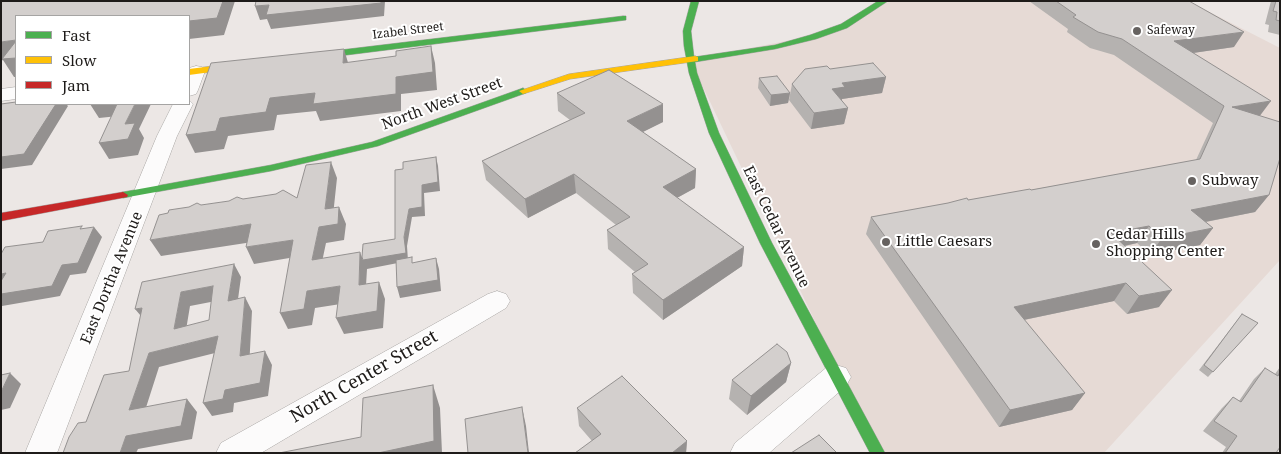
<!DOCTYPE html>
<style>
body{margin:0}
#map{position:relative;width:1281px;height:454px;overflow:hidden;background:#ece7e5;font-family:"Noto Serif",serif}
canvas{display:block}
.frame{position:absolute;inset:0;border:2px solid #1e1b19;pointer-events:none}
.legend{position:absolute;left:15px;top:15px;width:175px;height:90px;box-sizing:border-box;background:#fff;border:1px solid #a5a4a3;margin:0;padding:6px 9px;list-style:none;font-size:15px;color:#1e1b19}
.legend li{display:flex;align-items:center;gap:10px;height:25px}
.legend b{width:25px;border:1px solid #a5a4a3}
</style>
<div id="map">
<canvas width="1281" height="454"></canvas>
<div class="frame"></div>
<ul class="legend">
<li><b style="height:6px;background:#4caf50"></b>Fast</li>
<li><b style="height:6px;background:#ffc107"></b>Slow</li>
<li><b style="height:6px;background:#c62828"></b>Jam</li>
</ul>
</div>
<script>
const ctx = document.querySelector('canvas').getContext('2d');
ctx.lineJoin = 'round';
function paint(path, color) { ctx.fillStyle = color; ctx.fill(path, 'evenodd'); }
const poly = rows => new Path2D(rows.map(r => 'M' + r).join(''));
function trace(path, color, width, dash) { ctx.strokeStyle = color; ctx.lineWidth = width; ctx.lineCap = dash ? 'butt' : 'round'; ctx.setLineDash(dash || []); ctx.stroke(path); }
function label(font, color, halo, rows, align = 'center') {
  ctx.font = font + ' "Noto Serif",serif'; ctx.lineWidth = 4; ctx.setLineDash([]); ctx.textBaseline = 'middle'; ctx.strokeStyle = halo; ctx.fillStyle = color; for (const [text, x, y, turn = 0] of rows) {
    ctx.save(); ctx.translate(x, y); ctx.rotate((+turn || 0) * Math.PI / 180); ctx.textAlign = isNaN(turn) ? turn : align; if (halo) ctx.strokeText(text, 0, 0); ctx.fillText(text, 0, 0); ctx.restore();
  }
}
const built = poly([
 [884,1,1188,1,1280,48,1280,260,1104,453,878,453,690,60,821,34]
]);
const street = poly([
 [196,66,202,67,205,71,198,90,196,94,189,96,189,68,196,66],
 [16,87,16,99,1,101,1,89,16,87],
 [189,100,193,104,177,136,57,453,25,453,157,136,173,104,189,104,189,100],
 [497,291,506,294,510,301,506,308,261,453,216,453,221,443,488,294,497,291],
 [836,365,846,368,851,377,846,386,769,453,730,453,735,443,826,368,836,365]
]);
const fast = poly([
 [691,1,699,1,691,31,694,57,775,45,810,35,841,24,878,1,888,1,847,28,816,39,775,49,695,62,697,73,719,133,772,243,885,453,870,453,760,243,709,133,689,73,684,46,683,31,691,1],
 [623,16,626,16,626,20,307,60,303,57,307,54,623,16],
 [523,88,527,91,526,93,378,146,271,171,123,198,118,195,123,192,271,165,372,142,523,88]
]);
const slow = poly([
 [695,56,698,57,698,61,570,79,523,94,519,91,569,74,695,56],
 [245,62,249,65,248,67,189,75,189,69,245,62]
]);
const jam = poly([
 [123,192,128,195,127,197,1,221,1,213,123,192]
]);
const wall = poly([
 [1029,1,1189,1,1234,47,1193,53,1260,116,1269,195,1255,212,1206,222,1213,228,1200,245,1150,255,1137,243,1125,246,1159,307,1127,314,1114,301,1024,320,1085,393,1072,410,999,427,866,234,871,217,968,200,1031,190,1196,160,1213,123,1114,55,1090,48,1067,32,1068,29],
 [1271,1,1280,1,1280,35,1268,32,1269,25,1265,24],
 [830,69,886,77,882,93,842,99,842,101,848,108,844,124,811,129,789,100,792,84],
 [759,78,790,93,788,103,770,106,758,88],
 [557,93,663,122,642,132,696,169,695,188,677,198,744,247,742,266,663,320,633,293,632,274,635,272,608,249,607,230,616,225,576,193,528,218,486,180,482,161,570,120,558,111],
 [1242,314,1258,323,1208,377,1199,370],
 [791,363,786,382,747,415,729,399,732,380],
 [1280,367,1280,447,1276,453,1222,453,1226,447,1203,431,1222,408,1233,397,1239,401,1254,379,1265,368,1275,374],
 [577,408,687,441,686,453,575,453,592,441,579,426]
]);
const shadedWall = poly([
 [223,1,235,1,224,35,189,39,189,21],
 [385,1,384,16,271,29,267,19,260,20,255,6,269,5],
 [1244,32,1234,47,1165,57,1174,41],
 [16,40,16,77,14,77,3,60,1,61,1,42],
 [431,46,435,63,437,90,401,94,401,111,320,121,316,111,277,115,274,130,228,136,224,149,195,153,186,135,220,118,270,98,396,77],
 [344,49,349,66,343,63],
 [886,77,882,93,842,99,841,103,832,89,842,83],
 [790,93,788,103,770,106,771,95],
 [1271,101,1259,117,1232,107],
 [56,104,66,104,68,106,32,165,1,169,1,157],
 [90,104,122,104,128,115,99,118],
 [135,104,151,104,139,129,144,138,138,155,109,159,99,143,125,124],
 [663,104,663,122,627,140,627,121],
 [848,108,844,124,811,129,814,113],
 [436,157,438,166,440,191,424,193,425,216,412,217,407,246,408,261,367,269,365,302,359,285,360,252,363,260,404,237,409,209],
 [331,162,337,178,332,225,339,207,346,224,344,240,326,243,319,276,312,260,319,227,325,209],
 [696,169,695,188,662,206,663,187],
 [574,174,576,193,528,218,525,199],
 [1269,195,1255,212,1179,227,1191,210],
 [251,224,259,241,161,256,150,240],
 [1149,226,1137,243,1101,251,1111,233],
 [94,227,102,237,86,273,70,275,60,296,2,306,1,305,1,294,62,265],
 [1213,228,1200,245,1150,255,1162,238],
 [293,240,301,256,254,264,246,247],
 [744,247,742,266,663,320,663,300],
 [436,258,439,269,441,291,400,298,397,287],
 [234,264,241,277,236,314,228,301],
 [6,273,1,285,1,274],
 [379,282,385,299,383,328,344,334,336,318],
 [1126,283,1114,301,1004,324,1014,307],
 [213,286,221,300,190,306,184,342,174,329,181,292],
 [340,286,347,303,315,308,312,325,288,329,280,313,307,291],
 [1172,290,1159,307,1127,314,1139,296],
 [245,297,252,311,249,369,240,356],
 [142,308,146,322,135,309],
 [218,336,227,350,159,367,141,423,129,410,149,353],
 [265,351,272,365,268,396,234,403,233,412,212,416,203,403,225,390],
 [791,363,786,382,747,415,751,396],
 [10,373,21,384,10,408,1,410,1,392],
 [433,385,440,408,442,453,378,453],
 [1085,393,1072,410,999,427,1010,410],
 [187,399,197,412,192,439,138,449,136,453,120,453,126,436],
 [522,407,526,426,529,453,528,453],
 [687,441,686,453,672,453]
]);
const building = poly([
 [1,1,223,1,217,18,189,21,189,16,16,16,16,40,1,42,1,1],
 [256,1,381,1,381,3,266,15,269,5,255,6,256,1],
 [1056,1,1189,1,1244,32,1174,41,1271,101,1232,107,1280,122,1280,158,1269,195,1191,210,1213,228,1162,238,1149,226,1111,233,1172,290,1139,296,1126,283,1014,307,1085,393,1010,410,871,217,948,203,967,198,968,200,1030,189,1031,190,1200,159,1224,106,1122,39,1098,32,1073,17,1076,15,1056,1],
 [1276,1,1280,1,1280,21,1276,20,1277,12,1273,11,1276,1],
 [16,41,16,58,2,59,16,41],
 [431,46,433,72,396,77,396,94,313,104,315,93,270,98,266,112,220,118,216,131,186,135,211,63,344,49,343,63,396,56,396,51,431,46],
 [873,63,886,77,842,83,845,87,832,89,848,108,814,113,792,84,805,69,827,66,830,69,873,63],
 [609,70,663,104,627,121,696,169,663,187,744,247,663,300,632,274,648,264,607,230,630,217,574,174,525,199,482,161,585,113,557,93,609,70],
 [777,76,790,93,771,95,759,78,777,76],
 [16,102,16,104,56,104,24,154,1,157,1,104,16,102],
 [117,104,135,104,125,124,135,123,128,139,99,143,117,104],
 [436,157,438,182,422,185,422,207,409,209,404,237,406,253,363,260,362,257,363,244,395,239,395,170,403,169,403,162,436,157],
 [331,162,325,209,339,207,338,224,319,227,312,260,360,252,359,285,379,282,377,311,336,318,340,286,307,291,304,309,280,313,293,240,246,247,251,224,150,240,159,215,168,213,169,210,189,207,197,203,201,205,229,201,237,197,243,199,276,194,283,190,297,198,306,165,331,162],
 [82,226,80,229,94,227,78,263,62,265,52,286,1,294,1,281,6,273,1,274,1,254,5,247,43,242,48,231,82,226],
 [412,257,412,263,436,258,438,280,397,287,396,260,412,257],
 [234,264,228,301,245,297,240,356,265,351,260,383,225,390,223,399,203,403,218,336,149,353,129,410,187,399,181,426,126,436,120,453,63,453,69,437,78,423,86,422,104,375,129,371,142,308,135,309,142,282,234,264],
 [213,286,209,320,174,329,181,292,213,286],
 [1242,314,1258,323,1213,372,1204,365,1242,314],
 [777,344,787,352,791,363,751,396,732,380,777,344],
 [1265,368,1278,376,1280,372,1280,447,1276,453,1225,453,1237,436,1214,421,1233,397,1241,402,1265,368],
 [10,373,1,392,1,375,10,373],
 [622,376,687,441,672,453,575,453,601,434,577,408,622,376],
 [433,385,434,441,378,453,279,453,361,437,363,398,433,385],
 [522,407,528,453,468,453,465,419,522,407],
 [819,435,837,453,791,453,819,435]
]);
const markers = [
 [1137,31,5,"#666260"],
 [1192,181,5,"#666260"],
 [886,242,5,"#666260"],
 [1096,244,5,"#666260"]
];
const farStreetnames = [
 ["Izabel Street",408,31,-7]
];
const farPoinames = [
 ["Safeway",1147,31]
];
const streetNames = [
 ["North West Street",442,104,-20],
 ["East Cedar Avenue",776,227,64],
 ["East Dortha Avenue",112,278,-68]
];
const poiNames = [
 ["Subway",1202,181],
 ["Cedar Hills",1106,235],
 ["Shopping Center",1106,252],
 ["Little Caesars",896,242]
];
const nearStreetnames = [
 ["North Center Street",364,377,-30]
];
paint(built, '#e6dad5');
trace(street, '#a9a6a4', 1);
trace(fast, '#a9a6a4', 1);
trace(slow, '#a9a6a4', 1);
trace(jam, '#a9a6a4', 1);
paint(street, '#fcfbfb');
paint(fast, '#4caf50');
paint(slow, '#ffc107');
paint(jam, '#c62828');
paint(wall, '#b5b2b0');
paint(shadedWall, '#949190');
paint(building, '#d3cfcd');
trace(building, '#949190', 1);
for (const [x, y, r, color] of markers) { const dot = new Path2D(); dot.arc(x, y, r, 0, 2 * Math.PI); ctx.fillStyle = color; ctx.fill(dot); trace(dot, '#fff', 2); }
label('12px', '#1e1b19', '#fff', farStreetnames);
label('12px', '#1e1b19', '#fff', farPoinames, 'left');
label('15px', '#1e1b19', '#fff', streetNames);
label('15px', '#1e1b19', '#fff', poiNames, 'left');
label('18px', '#1e1b19', '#fff', nearStreetnames);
</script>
